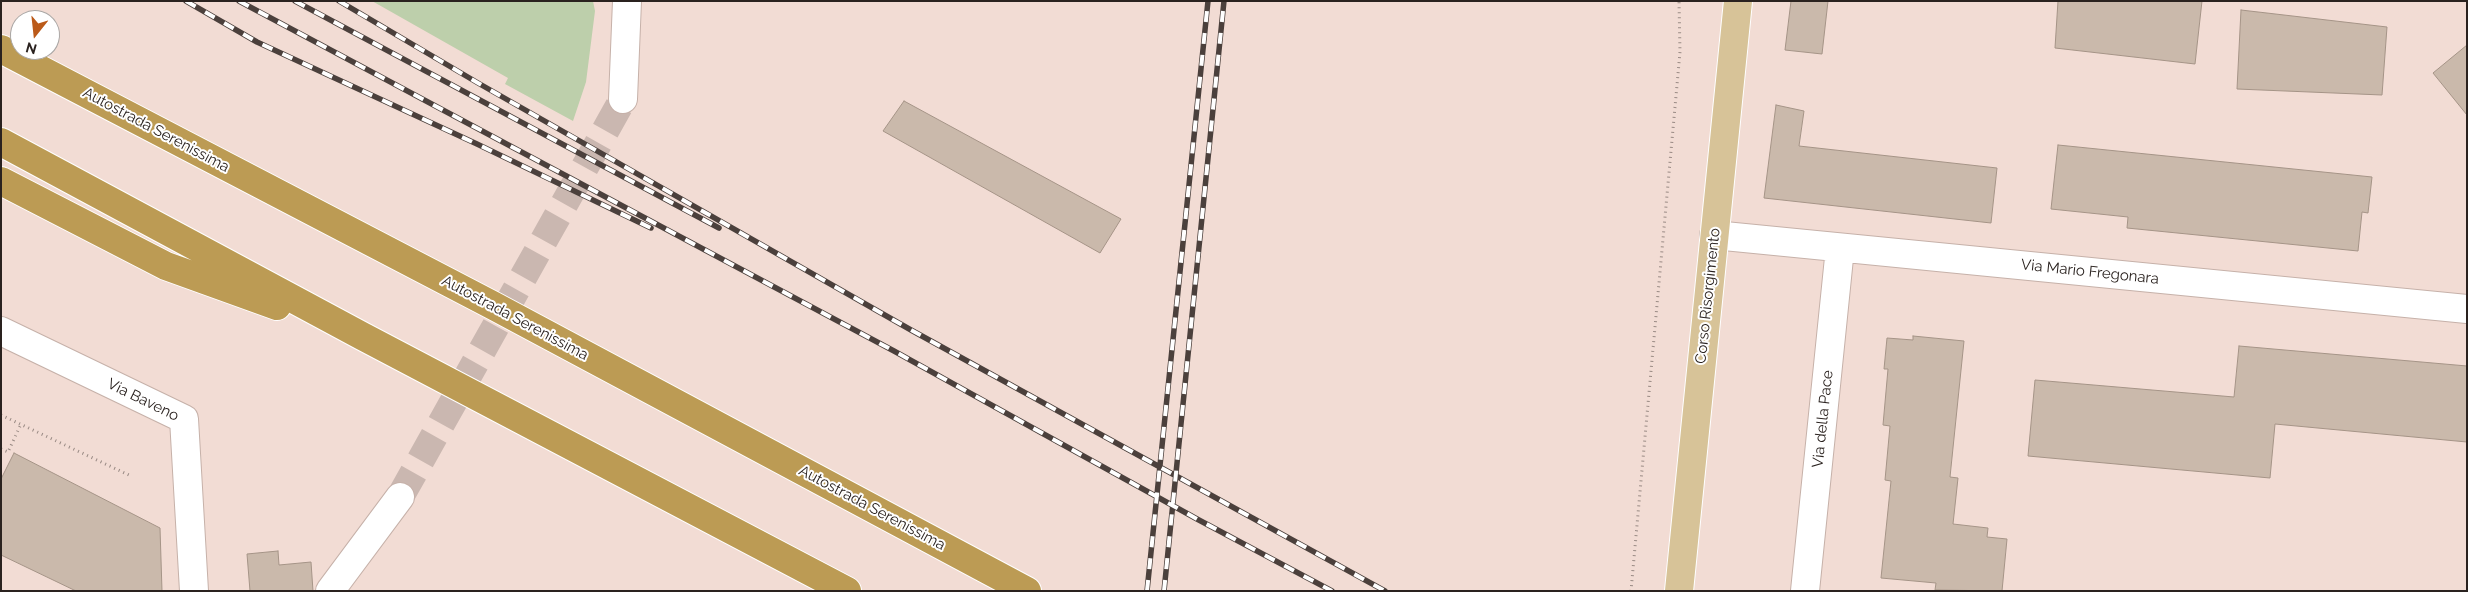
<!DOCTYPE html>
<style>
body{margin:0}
#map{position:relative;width:2468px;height:592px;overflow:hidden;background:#f2dcd4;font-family:Raleway,sans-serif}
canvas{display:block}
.frame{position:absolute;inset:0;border:2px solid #2a221f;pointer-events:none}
.north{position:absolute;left:10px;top:10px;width:50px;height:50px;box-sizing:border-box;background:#fff;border:1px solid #aaa7a5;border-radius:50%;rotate:196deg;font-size:14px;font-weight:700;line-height:20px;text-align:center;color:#2a221f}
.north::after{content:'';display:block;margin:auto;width:18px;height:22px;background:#bb5a19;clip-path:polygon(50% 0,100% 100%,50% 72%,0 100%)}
</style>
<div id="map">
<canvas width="2468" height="592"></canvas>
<div class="frame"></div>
<div class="north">N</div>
</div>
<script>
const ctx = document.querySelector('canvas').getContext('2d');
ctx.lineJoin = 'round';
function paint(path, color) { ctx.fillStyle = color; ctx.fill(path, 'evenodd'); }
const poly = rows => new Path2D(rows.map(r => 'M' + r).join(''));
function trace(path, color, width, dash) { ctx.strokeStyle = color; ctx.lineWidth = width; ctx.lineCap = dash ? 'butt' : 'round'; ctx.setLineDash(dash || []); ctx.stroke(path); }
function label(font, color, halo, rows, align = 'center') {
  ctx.font = font + ' Raleway,sans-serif'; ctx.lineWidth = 4; ctx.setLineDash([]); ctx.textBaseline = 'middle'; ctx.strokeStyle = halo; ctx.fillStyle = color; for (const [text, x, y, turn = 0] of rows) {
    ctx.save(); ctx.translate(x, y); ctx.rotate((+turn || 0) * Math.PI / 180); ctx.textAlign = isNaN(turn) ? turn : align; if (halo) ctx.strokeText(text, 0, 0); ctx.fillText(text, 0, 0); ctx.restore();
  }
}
const green = poly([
 [372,1,593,1,595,11,586,82,573,121,505,84,508,78]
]);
const building = poly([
 [1791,1,1828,1,1822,54,1785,50,1791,1],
 [2058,1,2202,1,2195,64,2055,48,2058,1],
 [2241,10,2387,27,2382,95,2237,89,2241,10],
 [2467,45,2467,115,2433,73,2467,45],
 [904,101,1121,219,1100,253,883,131,904,101],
 [1776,105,1804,111,1799,146,1997,168,1991,223,1764,198,1776,105],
 [2058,145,2372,177,2368,213,2362,212,2358,251,2127,228,2128,217,2051,209,2058,145],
 [1913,336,1964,341,1950,477,1958,478,1953,524,1988,528,1987,537,2007,539,2002,591,1935,590,1936,583,1881,578,1891,481,1885,480,1890,426,1883,425,1888,369,1884,369,1887,338,1913,340,1913,336],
 [2239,346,2467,366,2467,442,2275,424,2270,478,2028,456,2035,380,2234,397,2239,346],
 [14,453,160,528,162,591,76,591,1,555,1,479,14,453],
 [278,551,279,565,311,562,313,591,250,591,247,554,278,551]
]);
const streetTunnel = poly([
 [400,497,623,99]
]);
const path = poly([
 [1,415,131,476],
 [1,449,8,452,21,424],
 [1631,591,1680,52,1679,1]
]);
const street = poly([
 [623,99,627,1],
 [1714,235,2467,309],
 [1,331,184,419,194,591],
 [330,591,400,497],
 [1805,591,1840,248]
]);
const primary = poly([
 [1679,591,1738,1]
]);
const highway = poly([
 [1,49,494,306,1027,591],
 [1,142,362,336,847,591],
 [1,181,166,266,277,306]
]);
const rail = poly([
 [186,1,257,42,477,144,651,228],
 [239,1,894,351,1197,519,1332,591],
 [295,1,719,228],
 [339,1,478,83,911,330,1385,591],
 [1147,591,1208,1],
 [1164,591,1224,1]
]);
const streetNames = [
 ["Autostrada Serenissima",156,130,28],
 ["Via Mario Fregonara",2090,272,6],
 ["Corso Risorgimento",1708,296,-84],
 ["Autostrada Serenissima",515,318,28],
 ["Via Baveno",143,400,26],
 ["Via della Pace",1823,419,-84],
 ["Autostrada Serenissima",872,508,28]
];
paint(green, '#bdcfab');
paint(building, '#cab9ab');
trace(building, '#a59487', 1);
trace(streetTunnel, '#cab7b0', 28, [28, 14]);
trace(street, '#c6b1a9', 30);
trace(primary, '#fff', 30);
trace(highway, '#fff', 30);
trace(path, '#998a84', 3, [1, 4]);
trace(street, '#fff', 28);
trace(primary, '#d7c398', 28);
trace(highway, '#bc9b54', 28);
trace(rail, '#4b403c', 5.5);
trace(rail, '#fff', 4, [11]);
label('15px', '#2a221f', '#fff', streetNames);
</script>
